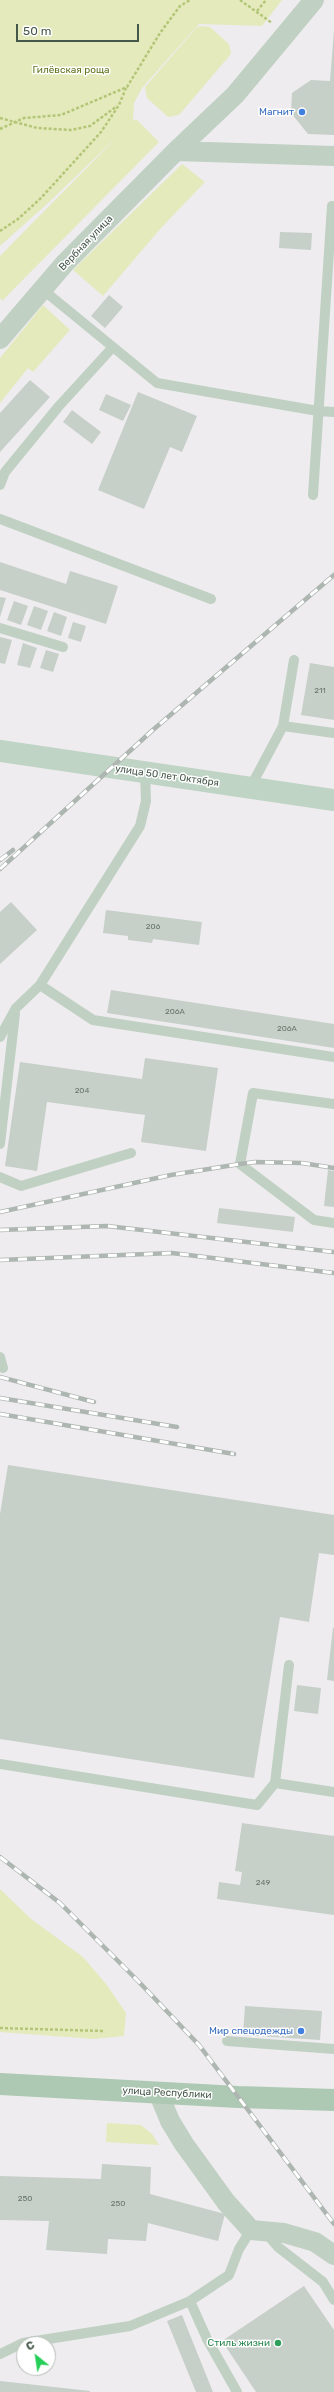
<!DOCTYPE html>
<meta charset="utf-8">
<style>
body{margin:0}
#map{position:relative;width:334px;height:2392px;overflow:hidden;background:#eeecef;font-family:Rubik,sans-serif}
canvas{display:block}
.north{position:absolute;left:16px;top:2336px;width:40px;height:40px;box-sizing:border-box;background:#fff;border:1px solid #b5bcb6;border-radius:50%;rotate:330deg;font-size:11px;font-weight:700;line-height:16px;text-align:center;color:#465849}
.north::after{content:'';display:block;margin:auto;width:14px;height:18px;background:#25cf57;clip-path:polygon(50% 0,100% 100%,50% 72%,0 100%)}
.scale{position:absolute;left:16px;top:24px;width:123px;height:18px;box-sizing:border-box;border:2px solid #465849;border-top:0;padding-left:5px;font-size:12px;line-height:14px;white-space:nowrap;color:#465849;-webkit-text-stroke:3px #fff;paint-order:stroke}
</style>
<div id="map">
<canvas width="334" height="2392"></canvas>
<div class="north">С</div>
<div class="scale">50 m</div>
</div>
<script>
const ctx = document.querySelector('canvas').getContext('2d');
ctx.lineJoin = 'round';
function paint(path, color) { ctx.fillStyle = color; ctx.fill(path, 'evenodd'); }
const poly = rows => new Path2D(rows.map(r => 'M' + r).join(''));
function trace(path, color, width, dash) { ctx.strokeStyle = color; ctx.lineWidth = width; ctx.lineCap = dash ? 'butt' : 'round'; ctx.setLineDash(dash || []); ctx.stroke(path); }
function label(font, color, halo, rows, align = 'center') {
  ctx.font = font + ' Rubik,sans-serif'; ctx.lineWidth = 3; ctx.setLineDash([]); ctx.textBaseline = 'middle'; ctx.strokeStyle = halo; ctx.fillStyle = color; for (const [text, x, y, turn = 0] of rows) {
    ctx.save(); ctx.translate(x, y); ctx.rotate((+turn || 0) * Math.PI / 180); ctx.textAlign = isNaN(turn) ? turn : align; if (halo) ctx.strokeText(text, 0, 0); ctx.fillText(text, 0, 0); ctx.restore();
  }
}
const green = poly([
 [0,0,282,0,262,26,199,24,142,88,134,103,133,121,136,119,159,142,2,301,0,298,0,256,119,135,46,205,0,246],
 [202,26,210,27,229,44,231,54,179,115,168,117,147,98,145,87,197,27],
 [182,164,205,182,161,228,103,296,73,270],
 [43,305,70,330,33,372,28,368,0,403,0,358],
 [0,1889,31,1919,83,1957,106,1984,126,2013,124,2036,94,2039,0,2032],
 [107,2123,141,2125,152,2134,159,2145,106,2142]
]);
const building = poly([
 [334,30,334,135,308,134,291,113,292,93,311,80,330,81],
 [280,232,312,233,311,250,279,248],
 [109,295,123,307,105,328,91,316],
 [30,380,50,397,0,452,0,413],
 [138,392,197,416,182,452,170,447,144,509,98,490],
 [106,394,131,405,123,421,99,410],
 [72,410,101,432,92,444,63,422],
 [0,562,66,584,70,571,118,586,106,624,0,590],
 [0,597,6,598,0,617],
 [14,601,28,606,21,625,7,620],
 [34,606,48,611,41,630,27,625],
 [54,612,67,617,61,636,47,631],
 [73,622,86,626,81,642,68,638],
 [0,637,12,640,5,664,0,663],
 [23,643,37,648,30,668,17,665],
 [46,650,59,654,53,672,40,668],
 [310,663,334,667,334,720,301,715],
 [11,902,37,930,0,964,0,912],
 [106,910,202,922,199,945,153,939,152,943,128,940,128,936,103,933],
 [111,990,334,1024,334,1048,107,1013],
 [145,1058,218,1068,206,1151,141,1142,145,1115,47,1102,37,1171,5,1166,20,1062,142,1079],
 [328,1170,334,1171,334,1207,324,1206],
 [219,1208,295,1217,293,1232,217,1223],
 [8,1465,334,1515,334,1555,319,1553,309,1622,280,1617,254,1778,0,1739,0,1514],
 [333,1628,334,1628,334,1681,327,1680],
 [297,1685,321,1688,318,1714,294,1711],
 [242,1823,334,1836,334,1915,217,1899,219,1882,240,1885,242,1872,235,1871],
 [245,2006,322,2011,320,2040,243,2035],
 [102,2164,151,2167,150,2194,225,2214,218,2241,148,2223,146,2241,108,2239,107,2254,46,2250,49,2221,0,2220,0,2176,101,2179],
 [304,2286,334,2330,334,2392,256,2392,222,2341],
 [182,2315,213,2392,196,2392,167,2321],
 [0,2381,90,2391,90,2392,0,2392]
]);
const path = poly([
 [240,0,272,23],
 [257,11,266,0],
 [0,118,37,128,71,130,90,126,117,106],
 [0,129,24,118,61,115,127,87,160,33,180,6,190,0],
 [0,231,18,219,41,198,101,132,119,105,126,88],
 [0,2028,103,2031]
]);
const service = poly([
 [42,289,157,383,318,411,334,412],
 [0,485,5,472,59,406,112,348],
 [313,495,332,206,334,206],
 [0,519,211,599],
 [0,628,63,647],
 [283,726,294,660],
 [250,788,283,726,334,733],
 [40,985,93,1020,334,1057],
 [0,1037,16,1008,40,985,140,826,146,801,145,773],
 [334,1104,253,1093,240,1164,314,1220,334,1223],
 [0,1144,15,1014],
 [0,1177,21,1186,131,1153],
 [0,1357,3,1368],
 [289,1665,275,1783,334,1792],
 [0,1764,257,1805,275,1783],
 [227,2041,334,2049],
 [265,2232,278,2247,323,2282,334,2300],
 [190,2301,207,2339,237,2392],
 [0,2354,23,2343,130,2326,190,2301,229,2275,239,2249,251,2230]
]);
const minor = poly([
 [176,151,334,156],
 [0,339,65,263,176,151,235,95,314,0],
 [158,2092,170,2121,184,2144,226,2202,251,2230,284,2233,315,2242,334,2255]
]);
const secondary = poly([
 [0,751,334,800]
]);
const primary = poly([
 [0,2084,238,2097,334,2100]
]);
const rail = poly([
 [0,860,13,850],
 [0,869,154,729,334,575],
 [0,1212,171,1175,240,1164,255,1162,302,1163,334,1168],
 [0,1230,107,1226,334,1252],
 [0,1260,172,1253,334,1273],
 [0,1377,94,1402],
 [0,1398,177,1427],
 [0,1414,234,1454],
 [0,1857,60,1903,139,1982,199,2045,334,2224]
]);
const markers = [
 [302,112,4,"#3f7fe0"],
 [301,2031,4,"#3f7fe0"],
 [278,2343,4,"#2e9e5b"]
];
const numberNames = [
 ["211",320,691],
 ["206",153,927],
 ["206А",175,1012],
 ["206А",287,1029],
 ["204",82,1091],
 ["249",263,1883],
 ["250",25,2199],
 ["250",118,2204]
];
const parkNames = [
 ["Гилёвская роща",71,70]
];
const shopNames = [
 ["Магнит",294,112],
 ["Мир спецодежды",293,2031]
];
const streetNames = [
 ["Вербная улица",86,243,-46],
 ["улица 50 лет Октября",167,776,8],
 ["улица Республики",167,2093,3]
];
const leisureNames = [
 ["Стиль жизни",270,2343]
];
paint(green, '#e5eabc');
paint(building, '#c7cfc9');
trace(path, '#b3c677', 2.5, [3, 2]);
trace(service, '#c0d0c3', 10);
trace(minor, '#c0d0c3', 20);
trace(secondary, '#bfd4c5', 22);
trace(primary, '#adc9b3', 22);
trace(rail, '#aeb6b1', 4.5);
trace(rail, '#fff', 3, [9]);
for (const [x, y, r, color] of markers) { const dot = new Path2D(); dot.arc(x, y, r, 0, 2 * Math.PI); ctx.fillStyle = color; ctx.fill(dot); trace(dot, '#fff', 1.5); }
label('8px', '#667669', null, numberNames);
label('10px', '#5f731c', '#fff', parkNames);
label('10px', '#366cbe', '#fff', shopNames, 'right');
label('10px', '#465849', '#fff', streetNames);
label('10px', '#27864d', '#fff', leisureNames, 'right');
</script>
